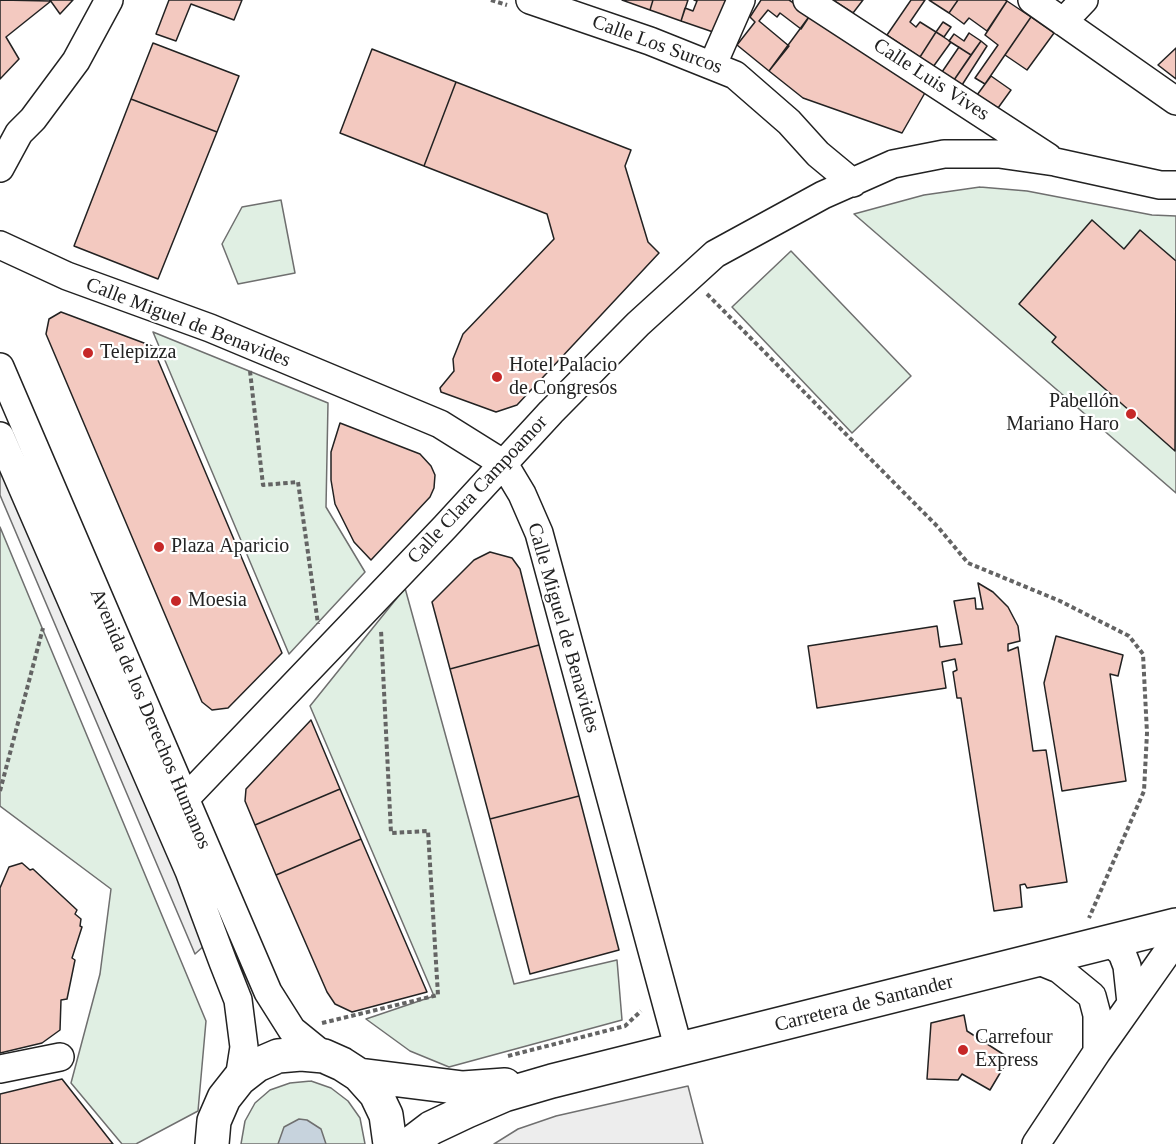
<!DOCTYPE html>
<meta charset="utf-8">
<style>
body{margin:0}
canvas{display:block;background:#fff}
</style>
<canvas width="1176" height="1144"></canvas>
<script>
const ctx = document.querySelector('canvas').getContext('2d');
ctx.lineJoin = 'round';
function paint(path, color) { ctx.fillStyle = color; ctx.fill(path, 'evenodd'); }
const poly = rows => new Path2D(rows.map(r => 'M' + r).join(''));
function trace(path, color, width, dash) { ctx.strokeStyle = color; ctx.lineWidth = width; ctx.lineCap = dash ? 'butt' : 'round'; ctx.setLineDash(dash || []); ctx.stroke(path); }
function label(font, color, halo, rows, align = 'center') {
  ctx.font = font + ' Georgia,serif'; ctx.lineWidth = 4.5; ctx.setLineDash([]); ctx.textBaseline = 'middle'; ctx.strokeStyle = halo; ctx.fillStyle = color; for (const [text, x, y, turn = 0] of rows) {
    ctx.save(); ctx.translate(x, y); ctx.rotate((+turn || 0) * Math.PI / 180); ctx.textAlign = isNaN(turn) ? turn : align; if (halo) ctx.strokeText(text, 0, 0); ctx.fillText(text, 0, 0); ctx.restore();
  }
}
const green = poly([
 [980,187,1027,191,1152,215,1176,216,1176,493,854,214,924,195,980,187],
 [281,200,295,273,238,284,222,244,242,207,281,200],
 [791,251,911,376,852,433,732,307,791,251],
 [153,332,328,403,326,507,365,572,289,654,153,332],
 [0,527,206,1021,198,1111,136,1144,122,1144,71,1083,100,974,111,889,0,806,0,527],
 [405,588,514,984,617,960,622,1020,449,1067,410,1051,366,1019,434,996,310,706,405,588],
 [311,1081,331,1088,348,1101,360,1118,365,1144,241,1144,245,1121,255,1103,270,1090,290,1083,311,1081]
]);
const parking = poly([
 [0,455,207,943,195,954,0,495,0,455],
 [688,1086,703,1144,494,1144,518,1129,556,1116,688,1086]
]);
const water = poly([
 [299,1119,307,1120,321,1129,326,1144,278,1144,284,1127,299,1119]
]);
const building = poly([
 [0,0,51,1,6,37,19,59,0,79,0,0],
 [50,0,73,0,60,14,50,0],
 [169,0,242,0,234,20,191,4,176,41,156,34,169,0],
 [622,0,653,0,650,10,622,0],
 [653,0,688,0,681,21,650,10,653,0],
 [694,0,727,0,716,33,681,21,685,8,693,11,697,1,694,0],
 [761,0,789,0,811,14,801,29,780,13,777,17,768,10,759,21,789,46,769,71,737,45,755,22,750,17,761,0],
 [833,0,863,0,853,13,833,0],
 [911,0,925,0,910,22,916,27,920,22,936,32,920,57,887,35,911,0],
 [929,0,958,0,949,13,929,0],
 [958,0,1005,0,1007,1,987,31,969,18,964,24,949,13,958,0],
 [1007,1,1031,17,985,84,975,78,998,45,985,35,1007,1],
 [811,14,926,91,902,133,803,98,769,71,811,14],
 [1031,17,1054,33,1027,70,1005,55,1031,17],
 [943,22,951,27,944,37,936,32,943,22],
 [936,32,951,42,933,67,920,57,936,32],
 [969,33,981,41,971,55,949,41,954,34,964,41,969,33],
 [981,41,987,46,962,85,954,80,981,41],
 [153,43,239,76,217,132,131,99,153,43],
 [959,47,971,55,954,80,942,72,959,47],
 [1176,48,1176,79,1158,65,1176,48],
 [372,49,456,82,424,166,340,133,372,49],
 [991,76,1011,90,998,108,977,95,991,76],
 [456,82,631,150,625,166,648,242,659,253,517,405,496,412,441,392,440,388,454,371,453,359,463,334,554,239,547,214,424,166,456,82],
 [131,99,217,132,158,279,74,246,131,99],
 [1092,220,1124,249,1140,230,1176,261,1175,451,1052,342,1056,337,1019,304,1092,220],
 [61,312,152,346,282,653,228,708,212,710,202,702,46,334,49,319,61,312],
 [340,423,420,454,431,466,435,475,434,488,430,497,371,560,354,542,335,504,331,480,331,452,340,423],
 [490,552,512,558,520,569,539,645,450,669,432,602,474,560,490,552],
 [978,583,993,592,1008,607,1018,626,1020,641,1008,644,1008,651,1018,647,1033,751,1046,750,1067,882,1027,888,1025,884,1020,885,1022,907,994,911,961,698,957,698,953,672,957,670,955,659,942,662,946,688,817,708,808,646,937,626,940,647,962,644,954,601,975,598,976,609,983,609,978,583],
 [1056,636,1123,655,1118,676,1110,674,1126,781,1062,791,1044,683,1056,636],
 [539,645,579,796,490,819,450,669,539,645],
 [311,720,340,789,255,825,245,801,246,789,311,720],
 [340,789,361,839,276,875,255,825,340,789],
 [579,796,619,950,530,974,490,819,579,796],
 [361,839,427,992,352,1012,335,1004,327,992,276,875,361,839],
 [22,863,30,870,33,869,77,910,75,914,81,919,80,926,82,927,72,958,75,960,67,999,61,1000,60,1030,42,1043,0,1053,0,888,9,867,22,863],
 [964,1015,967,1031,1009,1058,990,1090,962,1074,958,1080,927,1079,931,1023,964,1015],
 [62,1079,113,1144,0,1144,0,1094,62,1079]
]);
const path = poly([
 [491,0,507,5],
 [707,294,938,527,968,563,1060,601,1129,636,1143,654,1147,733,1144,791,1089,918],
 [250,371,263,485,298,482,318,624],
 [0,791,43,628],
 [322,1023,438,995,428,831,391,833,381,630],
 [508,1056,625,1026,641,1011]
]);
const minor = poly([
 [530,0,650,41,735,75,789,122,818,154,853,183],
 [807,0,1048,157],
 [1032,0,1176,101],
 [1063,22,1084,0],
 [713,64,741,0],
 [0,168,19,133,33,119,76,61,109,0],
 [0,245,67,276,210,328,440,424,504,464,522,494,539,533,679,1050],
 [0,367,268,992,292,1030,324,1056],
 [0,436,189,871,223,962,238,1000,244,1047,239,1079],
 [185,799,445,527,551,412,638,324,715,254,823,195,893,164,944,154,999,154,1055,162,1160,185,1176,185],
 [1110,942,1122,953,1127,966,1131,1003],
 [1037,960,1059,969,1092,996,1097,1015,1097,1052],
 [0,1069,60,1057],
 [1036,1144,1097,1052,1176,940]
]);
const highway = poly([
 [359,1075,463,1088,505,1085],
 [212,1144,214,1121,224,1098,239,1079,257,1065,278,1056,301,1054,324,1056,342,1064,359,1075,376,1094,386,1115,390,1144],
 [410,1144,431,1128,467,1111,504,1095,552,1081,1176,925]
]);
const markers = [
 [88,353,6,"#c62828"],
 [497,377,6,"#c62828"],
 [1131,414,6,"#c62828"],
 [159,547,6,"#c62828"],
 [176,601,6,"#c62828"],
 [963,1050,6,"#c62828"]
];
const streetNames = [
 ["Calle Los Surcos",657,45,20],
 ["Calle Luis Vives",931,80,33],
 ["Calle Miguel de Benavides",188,323,21],
 ["Calle Clara Campoamor",478,490,-47],
 ["Calle Miguel de Benavides",563,628,74],
 ["Avenida de los Derechos Humanos",150,719,67],
 ["Carretera de Santander",864,1004,-14]
];
const poiNames = [
 ["Telepizza",100,353],
 ["Hotel Palacio",509,366],
 ["de Congresos",509,389],
 ["Pabellón",1119,402,"right"],
 ["Mariano Haro",1119,425,"right"],
 ["Plaza Aparicio",171,547],
 ["Moesia",188,601],
 ["Carrefour",975,1038],
 ["Express",975,1061]
];
paint(green, '#e0efe3');
trace(green, '#6f6f6f', 1.5);
paint(parking, '#ededed');
trace(parking, '#6f6f6f', 1.5);
paint(water, '#c7d3dd');
trace(water, '#6f6f6f', 1.5);
paint(building, '#f3c9c0');
trace(building, '#222', 1.5);
trace(minor, '#222', 30);
trace(highway, '#222', 36);
trace(path, '#646464', 4, [4.5, 3]);
trace(minor, '#fff', 27);
trace(highway, '#fff', 33);
for (const [x, y, r, color] of markers) { const dot = new Path2D(); dot.arc(x, y, r, 0, 2 * Math.PI); ctx.fillStyle = color; ctx.fill(dot); trace(dot, '#fff', 2); }
label('20px', '#222', '#fff', streetNames);
label('20px', '#222', '#fff', poiNames, 'left');
</script>
